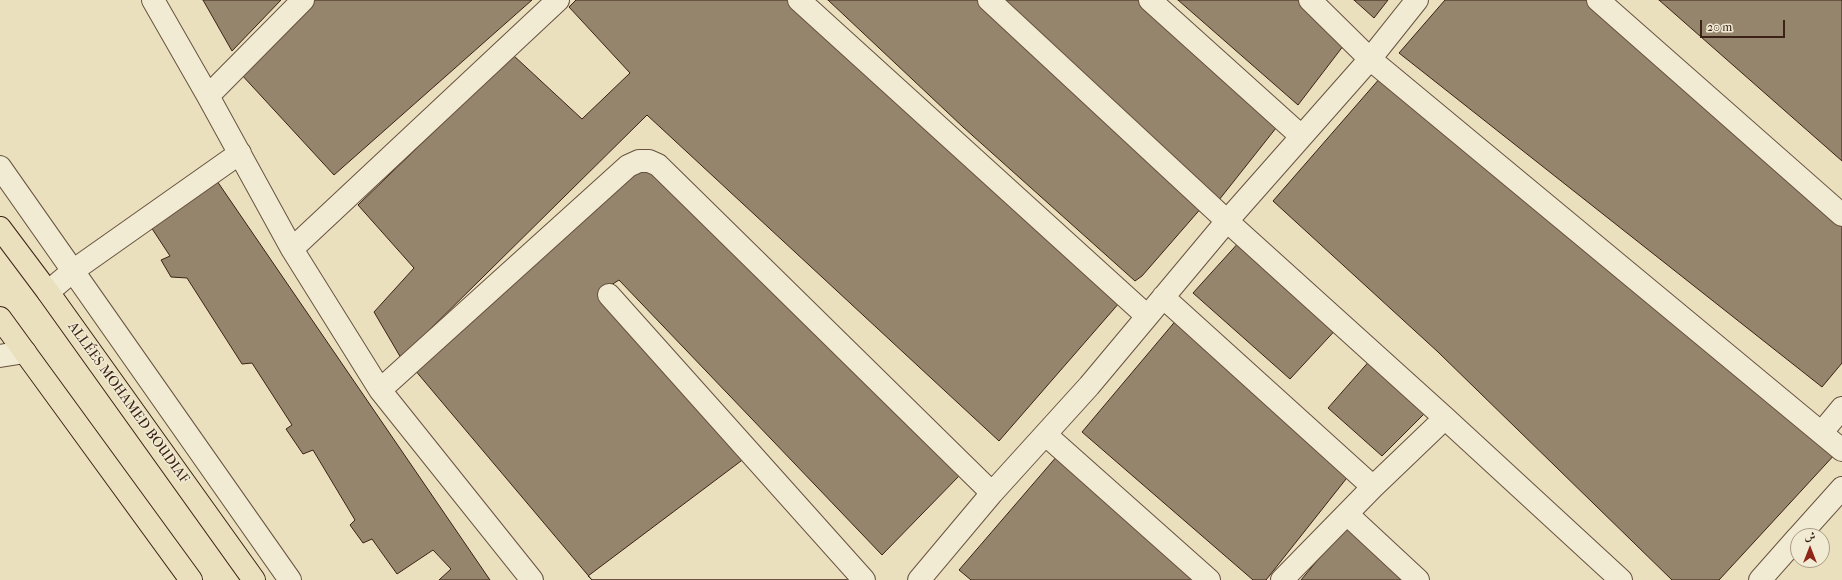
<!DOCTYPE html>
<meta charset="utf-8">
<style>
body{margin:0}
#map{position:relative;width:1842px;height:580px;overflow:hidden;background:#eae0bd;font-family:"IM FELL French Canon",Amiri,serif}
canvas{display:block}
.north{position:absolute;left:1790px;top:528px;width:40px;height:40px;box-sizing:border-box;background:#f1ebd4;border:1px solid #a99b88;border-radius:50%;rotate:0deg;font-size:11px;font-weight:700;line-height:16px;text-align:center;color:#3c2216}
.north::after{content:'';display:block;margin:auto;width:14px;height:18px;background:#8f2418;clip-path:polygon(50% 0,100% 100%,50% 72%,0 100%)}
.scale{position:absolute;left:1700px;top:20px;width:85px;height:18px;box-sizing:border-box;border:2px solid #3c2216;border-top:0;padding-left:5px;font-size:12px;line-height:14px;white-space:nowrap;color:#3c2216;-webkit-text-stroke:3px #f1ebd4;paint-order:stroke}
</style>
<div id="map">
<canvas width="1842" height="580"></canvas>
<div class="north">ش</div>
<div class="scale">20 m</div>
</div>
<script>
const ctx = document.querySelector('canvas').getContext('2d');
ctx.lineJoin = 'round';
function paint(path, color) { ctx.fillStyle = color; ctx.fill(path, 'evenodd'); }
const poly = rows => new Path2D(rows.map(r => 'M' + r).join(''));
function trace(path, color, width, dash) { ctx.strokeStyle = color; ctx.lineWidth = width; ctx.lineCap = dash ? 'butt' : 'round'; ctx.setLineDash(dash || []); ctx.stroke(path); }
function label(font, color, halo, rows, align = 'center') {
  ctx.font = font + ' "IM FELL French Canon",serif'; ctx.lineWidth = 3; ctx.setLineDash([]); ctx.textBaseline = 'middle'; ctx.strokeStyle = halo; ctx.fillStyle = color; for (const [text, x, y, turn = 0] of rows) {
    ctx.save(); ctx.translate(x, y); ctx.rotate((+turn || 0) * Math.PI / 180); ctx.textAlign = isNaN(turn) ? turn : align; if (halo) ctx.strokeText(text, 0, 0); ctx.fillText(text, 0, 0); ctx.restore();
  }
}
const building = poly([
 [203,0,281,0,232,51,203,0],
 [311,0,532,0,334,175,240,73,311,0],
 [576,0,788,0,1120,302,999,441,647,115,401,358,374,312,414,268,358,205,513,55,582,119,630,73,569,7,576,0],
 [828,0,984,0,1203,206,1142,276,1135,281,963,127,828,0],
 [996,0,1144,0,1280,123,1215,205,996,0],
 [1178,0,1305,0,1347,41,1298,105,1178,0],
 [1354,0,1388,0,1374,18,1354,0],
 [1445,0,1589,0,1842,222,1842,363,1822,387,1399,53,1445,0],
 [1659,0,1842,0,1842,161,1659,0],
 [1381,77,1837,452,1719,580,1672,580,1438,352,1273,201,1381,77],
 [639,161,960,475,882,555,619,280,597,294,856,580,592,580,409,363,639,161],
 [217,181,490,580,439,580,451,569,433,550,397,574,372,539,363,543,350,525,355,520,313,450,303,454,286,429,292,425,252,363,242,364,187,278,171,277,161,260,170,256,149,224,217,181],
 [1241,240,1341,324,1290,379,1193,293,1241,240],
 [1178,318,1350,474,1266,580,1253,580,1082,432,1178,318],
 [1372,358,1428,410,1382,456,1328,408,1372,358],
 [1058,455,1198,580,971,580,959,570,1058,455],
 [745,458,856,580,592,580,588,576,745,458],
 [1346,526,1407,580,1301,580,1346,526]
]);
const minor = poly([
 [153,0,208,96,292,249,380,390,532,580],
 [799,0,1147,316],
 [989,0,1227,221,1445,418,1621,580],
 [1150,0,1301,136],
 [1310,0,1370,59,1842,450],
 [1598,0,1842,215],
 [208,96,303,0],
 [0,167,290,580],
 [292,249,558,0],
 [48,292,74,270,240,153],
 [609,295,864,580],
 [1163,297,1373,487],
 [0,356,25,352],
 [380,390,628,166,639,161,649,161,658,165,992,493],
 [1822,432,1842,408],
 [1046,435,1209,580],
 [1347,514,1418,580],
 [1799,536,1842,488],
 [919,580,992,493,1089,386,1227,221,1370,59,1417,0],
 [1282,580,1373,487,1445,418],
 [1760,580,1798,537]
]);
const major = poly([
 [0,228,48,292,254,580],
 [0,318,191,580]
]);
const streetNames = [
 ["ALLÉES MOHAMED BOUDIAF",128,403,54]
];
paint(building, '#96856d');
trace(building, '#3c2216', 1);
trace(minor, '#685240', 24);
trace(major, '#3c2216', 24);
trace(minor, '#f1ebd4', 22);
trace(major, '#eae0bd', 22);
label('14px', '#3c2216', '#f1ebd4', streetNames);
</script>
